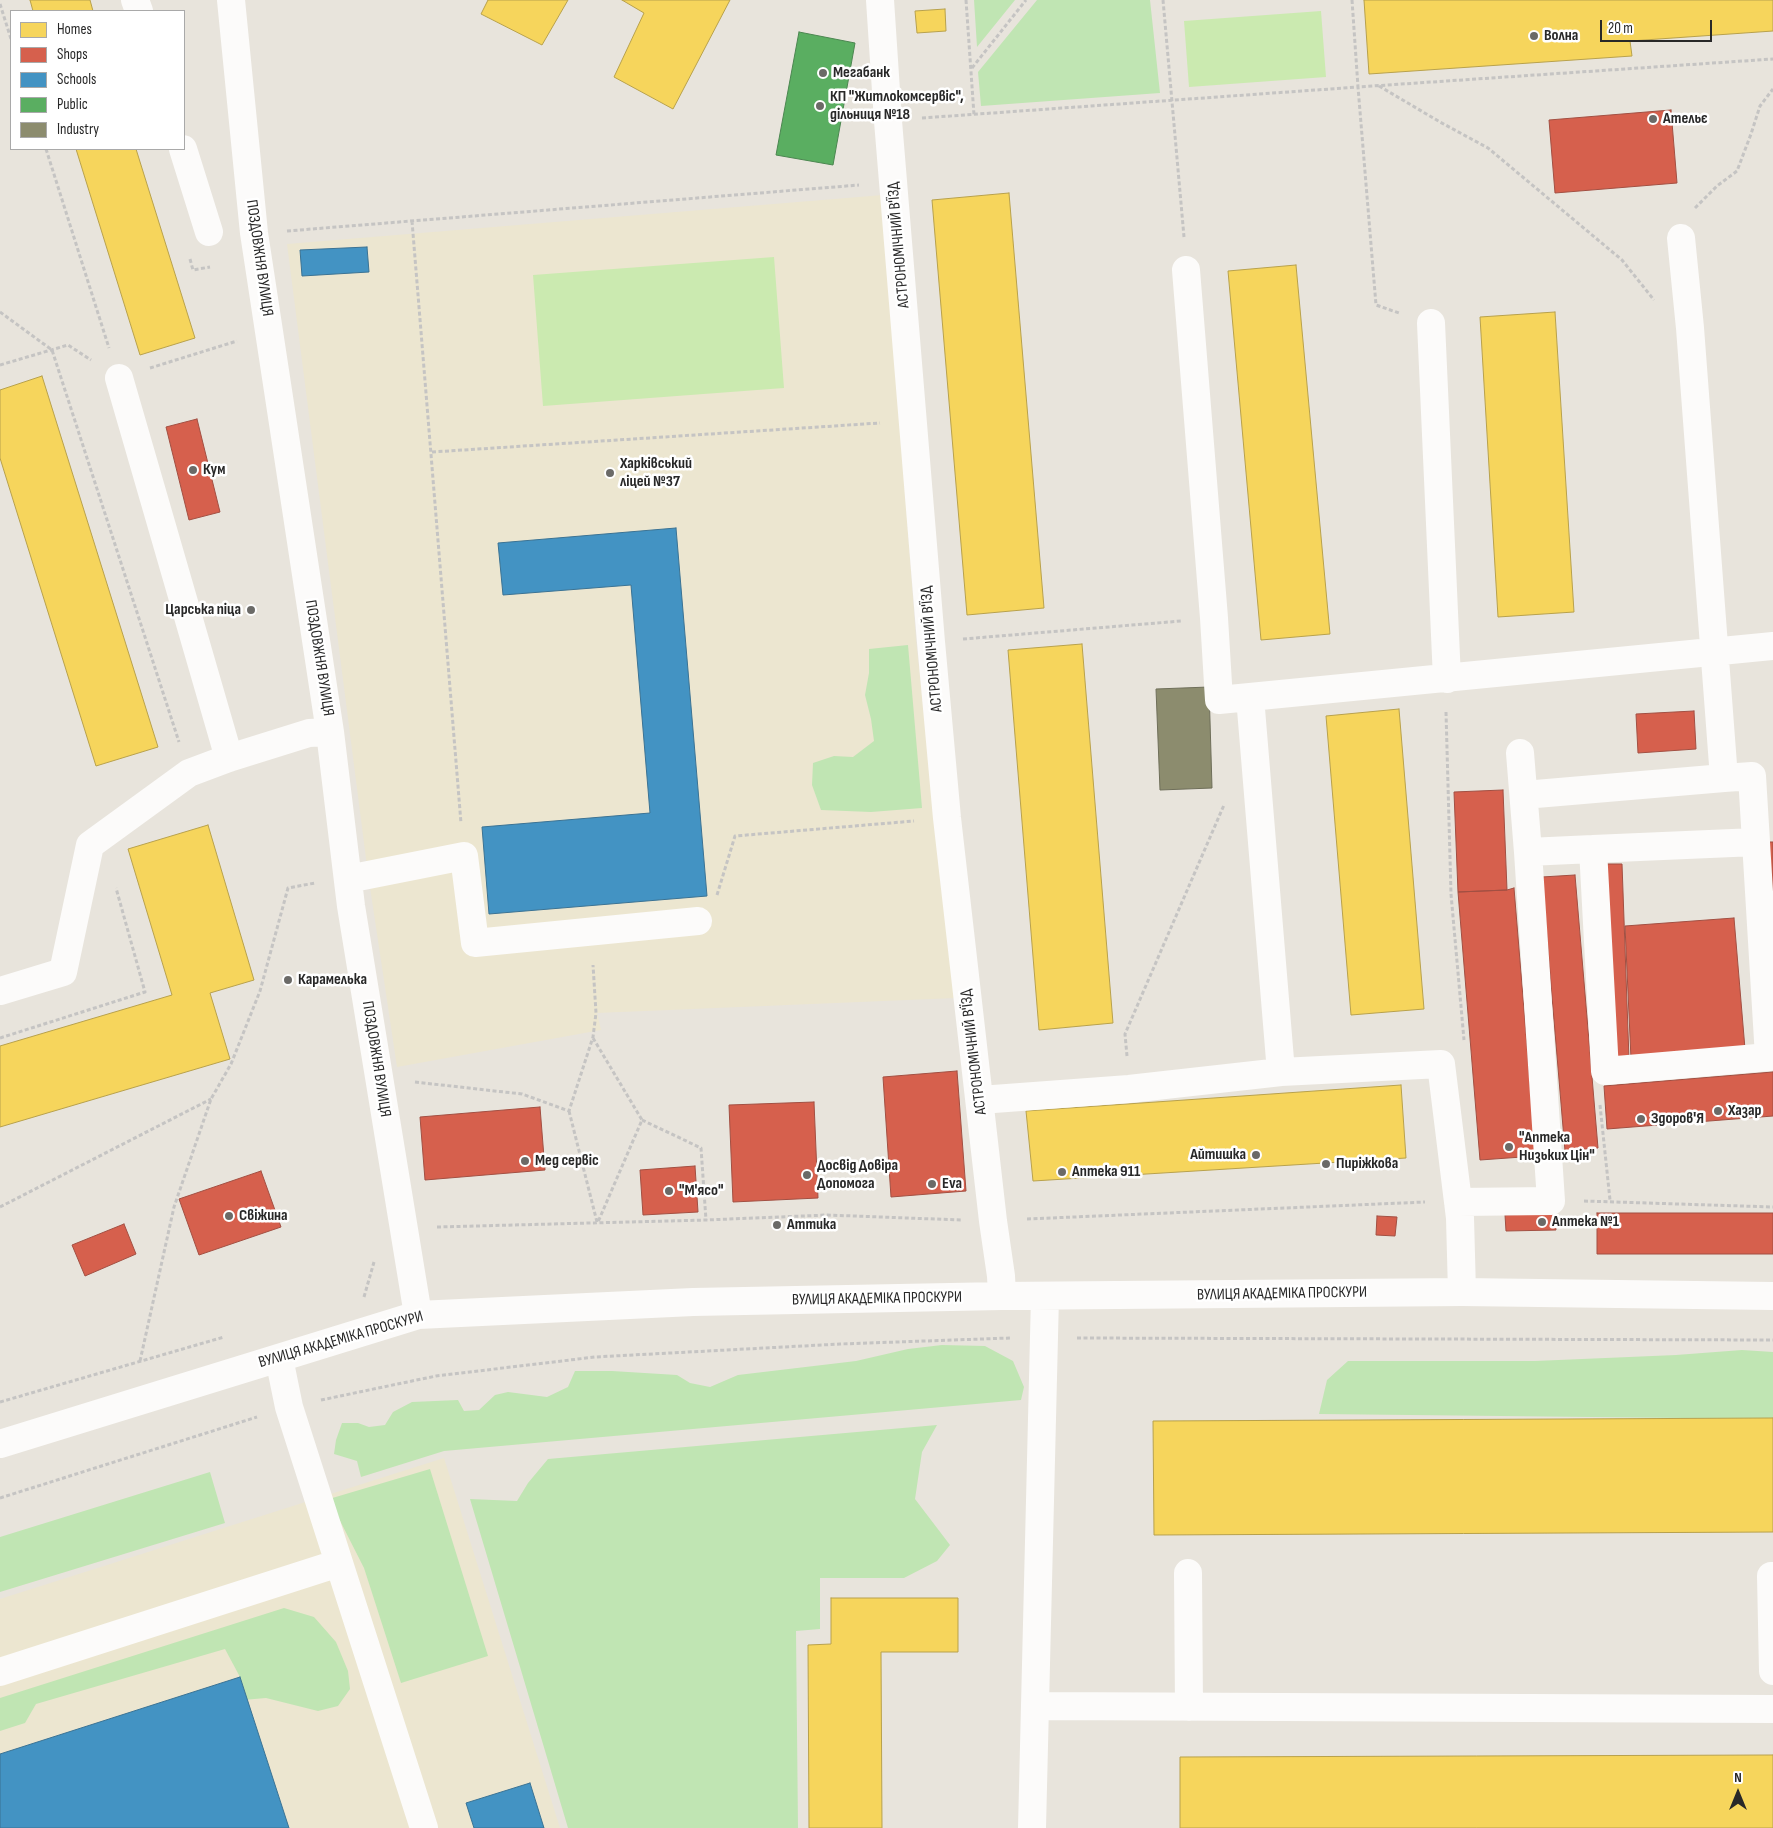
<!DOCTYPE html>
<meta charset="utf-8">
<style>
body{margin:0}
#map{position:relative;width:1773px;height:1828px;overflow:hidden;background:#e8e4dc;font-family:"Sofia Sans Condensed",sans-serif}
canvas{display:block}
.legend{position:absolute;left:10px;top:10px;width:175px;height:140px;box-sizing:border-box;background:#fff;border:1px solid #a9a9a9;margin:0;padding:6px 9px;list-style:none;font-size:15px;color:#282828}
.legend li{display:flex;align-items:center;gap:10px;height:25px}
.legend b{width:25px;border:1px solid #a9a9a9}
.north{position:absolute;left:1713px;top:1768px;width:50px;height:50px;-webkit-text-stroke:4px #fff;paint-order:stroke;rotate:0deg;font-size:14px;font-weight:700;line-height:20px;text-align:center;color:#282828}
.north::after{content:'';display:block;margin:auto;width:18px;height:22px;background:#282828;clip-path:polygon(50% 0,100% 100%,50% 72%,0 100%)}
.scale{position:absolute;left:1600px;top:20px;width:112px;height:22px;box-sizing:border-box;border:2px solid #282828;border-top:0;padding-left:6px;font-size:15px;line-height:18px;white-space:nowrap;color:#282828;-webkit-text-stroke:4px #fff;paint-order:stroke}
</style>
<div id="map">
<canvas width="1773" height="1828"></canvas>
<ul class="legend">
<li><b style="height:14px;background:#f6d55c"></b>Homes</li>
<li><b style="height:14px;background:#d6604d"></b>Shops</li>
<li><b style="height:14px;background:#4393c3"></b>Schools</li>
<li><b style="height:14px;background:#5aae61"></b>Public</li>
<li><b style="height:14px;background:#8c8c6e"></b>Industry</li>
</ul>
<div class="north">N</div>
<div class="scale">20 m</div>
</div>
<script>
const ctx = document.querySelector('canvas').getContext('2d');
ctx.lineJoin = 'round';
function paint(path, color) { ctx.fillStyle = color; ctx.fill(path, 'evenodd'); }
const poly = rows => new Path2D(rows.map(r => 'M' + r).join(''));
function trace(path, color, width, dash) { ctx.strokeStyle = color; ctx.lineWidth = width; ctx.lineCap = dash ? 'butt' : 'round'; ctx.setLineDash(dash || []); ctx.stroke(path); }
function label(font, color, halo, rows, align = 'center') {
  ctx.font = font + ' "Sofia Sans Condensed",sans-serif'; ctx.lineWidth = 5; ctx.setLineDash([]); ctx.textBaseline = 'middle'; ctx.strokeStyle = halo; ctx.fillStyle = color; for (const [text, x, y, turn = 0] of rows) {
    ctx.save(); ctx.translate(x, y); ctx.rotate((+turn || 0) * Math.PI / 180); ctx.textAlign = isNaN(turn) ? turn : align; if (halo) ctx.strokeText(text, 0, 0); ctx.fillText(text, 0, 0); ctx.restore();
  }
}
const education = poly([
 [883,195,916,640,955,998,597,1013,601,1030,397,1067,368,874,287,244],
 [444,1458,560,1828,0,1828,0,1599]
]);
const green = poly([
 [974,0,1015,0,977,47],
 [1037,0,1150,0,1160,93,981,106,978,72],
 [908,645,922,808,871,812,821,810,812,785,813,763,834,756,853,757,874,741,871,719,865,695,869,673,869,649],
 [942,1345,985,1346,1013,1361,1024,1387,1021,1400,444,1451,361,1477,357,1461,334,1454,336,1440,342,1423,358,1423,369,1427,385,1425,393,1412,412,1402,458,1400,464,1411,479,1410,495,1395,508,1392,547,1397,568,1387,575,1371,612,1371,677,1375,690,1383,710,1387,738,1375,856,1361,908,1349],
 [1742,1350,1773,1352,1773,1419,1319,1414,1327,1380,1348,1361,1535,1361,1676,1355],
 [937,1425,922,1452,915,1499,950,1545,937,1561,904,1578,820,1578,820,1629,796,1631,798,1828,568,1828,470,1499,517,1501,528,1483,548,1459],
 [430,1469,488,1656,401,1683,364,1568,329,1499],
 [210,1472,225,1523,0,1592,0,1537],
 [284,1608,314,1617,336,1642,348,1671,350,1689,338,1706,318,1711,266,1698,243,1700,240,1677,225,1649,36,1704,25,1723,0,1731,0,1698]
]);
const pitch = poly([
 [1321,11,1326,77,1189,87,1184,21],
 [774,257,784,388,543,406,533,275]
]);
const homes = poly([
 [30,0,90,0,93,11,33,11,30,0],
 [488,0,568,0,542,45,481,14,488,0],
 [622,0,730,0,673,109,614,77,644,13,622,0],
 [1364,0,1773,0,1773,31,1630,41,1632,56,1369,74,1364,0],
 [945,9,946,31,917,33,915,11,945,9],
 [76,149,136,149,195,338,140,355,76,149],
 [1009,193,1044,608,967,615,932,200,1009,193],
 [1296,265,1330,634,1261,640,1228,271,1296,265],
 [1555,312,1574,612,1498,617,1480,317,1555,312],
 [42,376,158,747,96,766,0,458,0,390,42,376],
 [1082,644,1113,1023,1039,1030,1008,650,1082,644],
 [1399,709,1424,1009,1351,1015,1326,716,1399,709],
 [208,825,254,980,210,993,230,1059,0,1127,0,1046,172,995,128,849,208,825],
 [1401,1085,1406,1158,1033,1181,1026,1111,1401,1085],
 [1773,1418,1773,1532,1154,1535,1153,1421,1773,1418],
 [831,1598,958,1598,958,1652,881,1652,882,1828,809,1828,808,1645,831,1644,831,1598],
 [1773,1755,1773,1828,1180,1828,1180,1757,1773,1755]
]);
const shops = poly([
 [1671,110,1677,183,1555,193,1549,120,1671,110],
 [197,419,220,512,189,520,166,427,197,419],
 [1694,711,1696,749,1638,753,1636,714,1694,711],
 [1503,790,1507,890,1458,892,1454,792,1503,790],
 [1765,842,1773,842,1773,933,1765,842],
 [1603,864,1622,864,1629,1059,1611,1059,1603,864],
 [1575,875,1598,1148,1565,1151,1542,877,1575,875],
 [1514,888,1536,1156,1480,1160,1458,892,1507,890,1514,888],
 [1734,918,1745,1049,1631,1059,1625,926,1734,918],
 [957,1071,966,1191,891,1197,883,1077,957,1071],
 [1773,1072,1773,1116,1607,1129,1604,1086,1773,1072],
 [814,1102,818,1198,733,1202,729,1105,814,1102],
 [540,1107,545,1170,425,1180,420,1117,540,1107],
 [695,1166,698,1212,643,1215,640,1170,695,1166],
 [261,1171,281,1227,199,1255,179,1199,261,1171],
 [1555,1213,1556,1230,1506,1231,1505,1215,1555,1213],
 [1597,1213,1773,1213,1773,1254,1597,1254,1597,1213],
 [1377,1216,1397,1217,1395,1236,1376,1235,1377,1216],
 [124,1224,136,1254,85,1276,72,1245,124,1224]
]);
const schools = poly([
 [367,247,369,272,302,276,300,250,367,247],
 [676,528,707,896,489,914,482,827,650,813,631,585,503,595,498,543,676,528],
 [240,1677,289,1828,0,1828,0,1754,240,1677],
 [530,1783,544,1828,474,1828,466,1803,530,1783]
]);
const public = poly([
 [799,32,855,43,833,165,776,155,799,32]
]);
const industry = poly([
 [1209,687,1212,788,1160,790,1156,689,1209,687]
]);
const path = poly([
 [966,0,974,115],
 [1163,0,1184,237],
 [1352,0,1358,87,1773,59],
 [0,4,11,39],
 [972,68,1026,0],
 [1379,86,1440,122,1488,148,1622,260,1654,300],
 [922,118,1358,87,1376,305,1399,313],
 [46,149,109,348],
 [1695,208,1717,186,1737,171,1751,134,1760,106,1773,89],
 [412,221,461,823],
 [287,231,859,185],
 [190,259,193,270,210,267],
 [0,312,52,350,179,742],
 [0,365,68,345,91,360],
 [150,368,237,341],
 [432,452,880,423],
 [963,639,1181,621],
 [1446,712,1451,894,1464,1040],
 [717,895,735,836,914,821],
 [0,1038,145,992,116,888],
 [593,1038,642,1120,598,1222],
 [1127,1056,1125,1034,1224,805],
 [415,1082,522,1094,569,1111,593,1037,596,1013,593,965],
 [1600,1105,1610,1200],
 [569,1111,597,1222],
 [642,1120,701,1148,706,1220],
 [1584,1201,1773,1207],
 [0,1207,211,1099],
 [1027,1219,1425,1202],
 [437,1227,706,1220,827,1215,961,1220],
 [364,1297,374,1262],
 [1077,1338,1773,1340],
 [140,1361,174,1207,211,1099,231,1064,260,991,288,888,315,883],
 [321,1400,436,1376,595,1357,840,1344,1010,1338],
 [0,1402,224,1337],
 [0,1498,257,1417]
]);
const minor = poly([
 [135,0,139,11],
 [231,0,254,233,330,732,351,906,418,1315],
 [880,0,888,121,931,642,947,818,993,1221,1001,1276,1002,1296],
 [183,149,209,232],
 [1681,238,1690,328,1724,778,1752,776,1756,842,1769,1057,1605,1071,1593,849,1756,842],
 [1186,270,1214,618,1219,700,1773,646],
 [1431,323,1447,679],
 [119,378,229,758],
 [1250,697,1281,1072],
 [1520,753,1528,852,1593,849],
 [1524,795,1724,778],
 [348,879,464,856,475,943,698,921],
 [0,991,63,972,90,845,189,773,229,758,309,733,330,732],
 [980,1100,1129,1089,1281,1072,1441,1064,1460,1218,1462,1292],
 [1458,1202,1551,1201,1528,852],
 [279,1358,289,1407,424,1828],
 [0,1444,418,1315,693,1302,1002,1296,1462,1292,1773,1296],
 [1188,1573,1189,1707],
 [1771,1576,1773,1671],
 [0,1672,339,1563],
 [1035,1706,1773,1709],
 [1032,1828,1045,1296]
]);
const markers = [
 [1534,36,5,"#6b6a67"],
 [823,73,5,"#6b6a67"],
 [820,106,5,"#6b6a67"],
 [1653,119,5,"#6b6a67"],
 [193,470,5,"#6b6a67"],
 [610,473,5,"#6b6a67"],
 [251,610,5,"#6b6a67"],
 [288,980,5,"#6b6a67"],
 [1718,1111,5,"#6b6a67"],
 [1641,1119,5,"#6b6a67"],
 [1509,1147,5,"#6b6a67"],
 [1256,1155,5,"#6b6a67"],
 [525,1161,5,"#6b6a67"],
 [1326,1164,5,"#6b6a67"],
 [1062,1172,5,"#6b6a67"],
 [807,1175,5,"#6b6a67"],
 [932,1184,5,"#6b6a67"],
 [669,1191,5,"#6b6a67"],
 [229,1216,5,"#6b6a67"],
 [1542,1222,5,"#6b6a67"],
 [777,1225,5,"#6b6a67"]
];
const poiNames = [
 ["Волна",1544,36],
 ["Мегабанк",833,73],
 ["КП \"Житлокомсервіс\",",830,97],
 ["дільниця №18",830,115],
 ["Ательє",1663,119],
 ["Харківський",620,464],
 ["ліцей №37",620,482],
 ["Кум",203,470],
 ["Царська піца",241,610,"right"],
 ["Карамелька",298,980],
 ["Хазар",1728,1111],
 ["Здоров'Я",1651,1119],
 ["\"Аптека",1519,1138],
 ["Низьких Цін\"",1519,1156],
 ["Айтишка",1246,1155,"right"],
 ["Мед сервіс",535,1161],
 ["Пиріжкова",1336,1164],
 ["Досвід Довіра",817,1166],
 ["Допомога",817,1184],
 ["Аптека 911",1072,1172],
 ["Eva",942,1184],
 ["\"М'ясо\"",679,1191],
 ["Свіжина",239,1216],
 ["Аптека №1",1552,1222],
 ["Аттика",787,1225]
];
const streetNames = [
 ["АСТРОНОМІЧНИЙ В'ЇЗД",899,245,-95],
 ["ПОЗДОВЖНЯ ВУЛИЦЯ",259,258,82],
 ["АСТРОНОМІЧНИЙ В'ЇЗД",932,649,-95],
 ["ПОЗДОВЖНЯ ВУЛИЦЯ",319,658,81],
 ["АСТРОНОМІЧНИЙ В'ЇЗД",974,1052,-97],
 ["ПОЗДОВЖНЯ ВУЛИЦЯ",376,1059,81],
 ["ВУЛИЦЯ АКАДЕМІКА ПРОСКУРИ",1282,1294,-1],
 ["ВУЛИЦЯ АКАДЕМІКА ПРОСКУРИ",877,1299,-1],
 ["ВУЛИЦЯ АКАДЕМІКА ПРОСКУРИ",341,1340,-16]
];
paint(education, '#ece6d0');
paint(green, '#c0e5b3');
paint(pitch, '#cbeab0');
paint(homes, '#f6d55c');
trace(homes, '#b8a14c', 1);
paint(shops, '#d6604d');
trace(shops, '#a24f42', 1);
paint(schools, '#4393c3');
trace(schools, '#3b7394', 1);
paint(public, '#5aae61');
trace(public, '#4b8650', 1);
paint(industry, '#8c8c6e');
trace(industry, '#6e6e59', 1);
trace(path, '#c5c4c3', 3, [4, 2.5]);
trace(minor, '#fcfbfa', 28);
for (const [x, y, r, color] of markers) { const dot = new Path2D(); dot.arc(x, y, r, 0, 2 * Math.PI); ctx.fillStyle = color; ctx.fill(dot); trace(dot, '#fff', 2); }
label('bold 16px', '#282828', '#fff', poiNames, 'left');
label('16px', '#282828', '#fff', streetNames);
</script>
